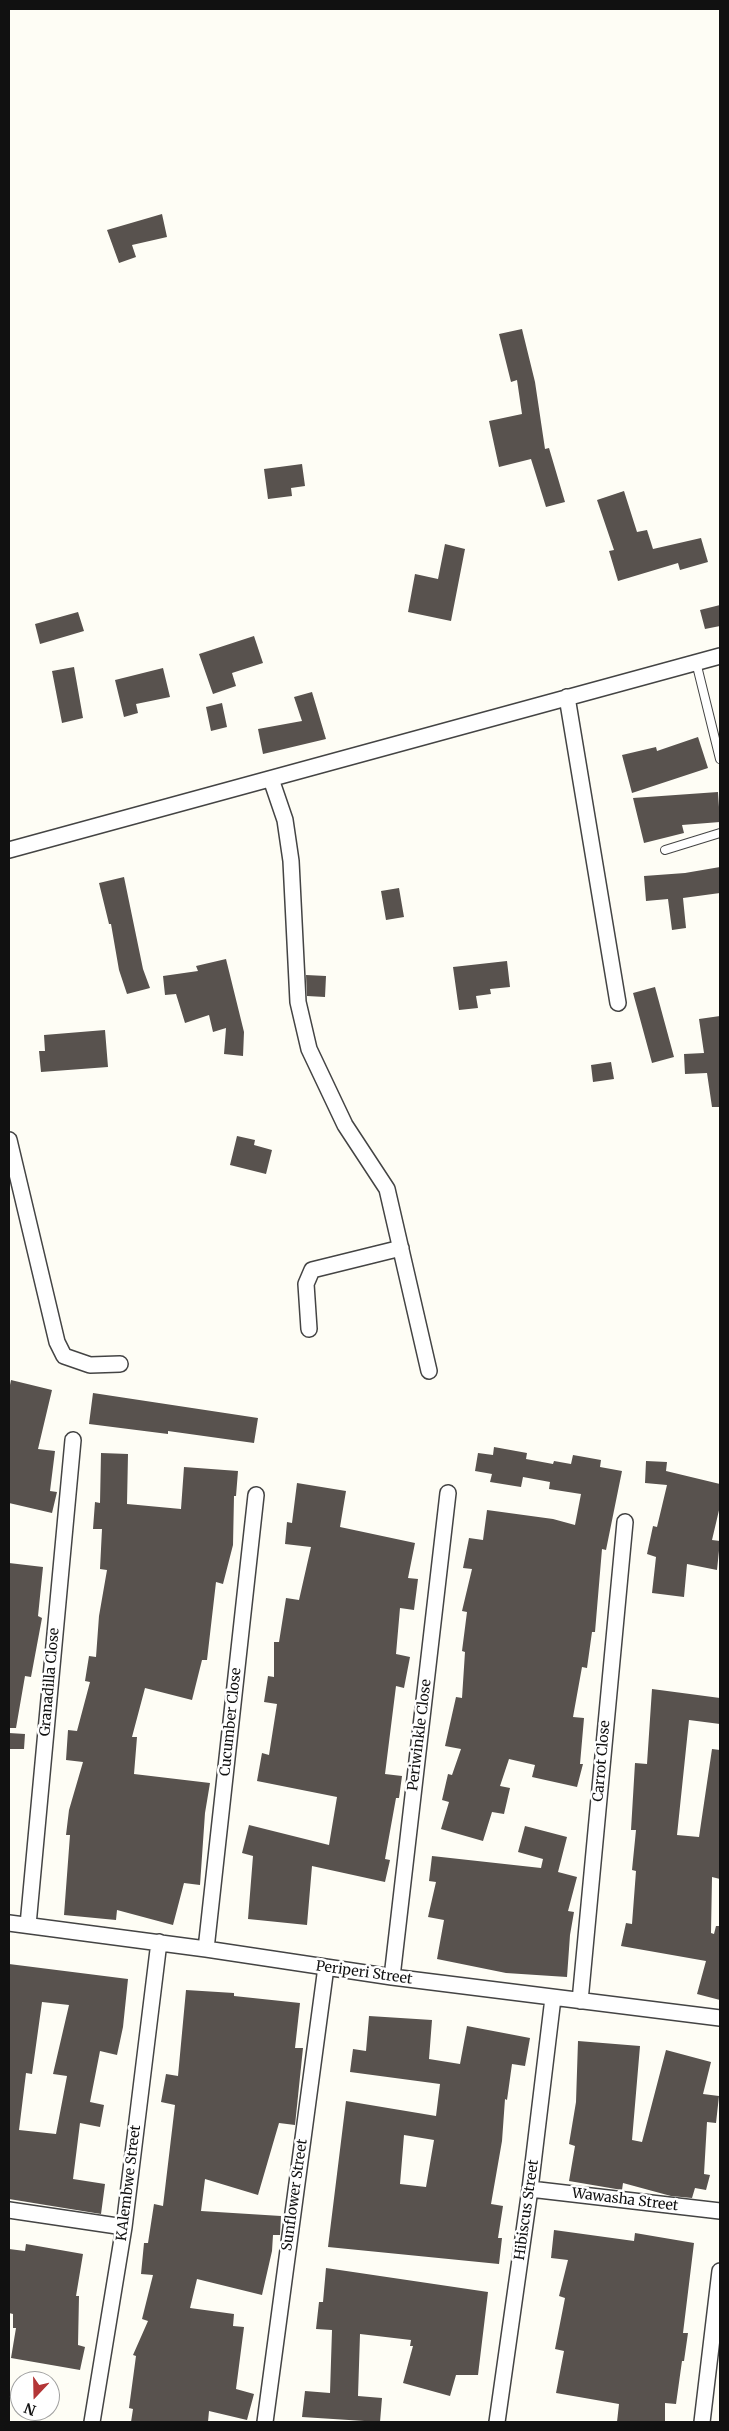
<!DOCTYPE html>
<style>
body{margin:0}
#map{position:relative;width:729px;height:2431px;overflow:hidden;background:#fefdf5;font-family:Merriweather,serif}
canvas{display:block}
.frame{position:absolute;inset:0;border:10px solid #111;pointer-events:none}
.north{position:absolute;left:10px;top:2371px;width:50px;height:50px;box-sizing:border-box;background:#fff;border:1px solid #a0a0a0;border-radius:50%;rotate:201deg;font-size:14px;font-weight:700;line-height:20px;text-align:center;color:#111}
.north::after{content:'';display:block;margin:auto;width:18px;height:22px;background:#b43637;clip-path:polygon(50% 0,100% 100%,50% 72%,0 100%)}
</style>
<div id="map">
<canvas width="729" height="2431"></canvas>
<div class="frame"></div>
<div class="north">N</div>
</div>
<script>
const ctx = document.querySelector('canvas').getContext('2d');
ctx.lineJoin = 'round';
function paint(path, color) { ctx.fillStyle = color; ctx.fill(path, 'evenodd'); }
const poly = rows => new Path2D(rows.map(r => 'M' + r).join(''));
function trace(path, color, width, dash) { ctx.strokeStyle = color; ctx.lineWidth = width; ctx.lineCap = dash ? 'butt' : 'round'; ctx.setLineDash(dash || []); ctx.stroke(path); }
function label(font, color, halo, rows, align = 'center') {
  ctx.font = font + ' Merriweather,serif'; ctx.lineWidth = 5; ctx.setLineDash([]); ctx.textBaseline = 'middle'; ctx.strokeStyle = halo; ctx.fillStyle = color; for (const [text, x, y, turn = 0] of rows) {
    ctx.save(); ctx.translate(x, y); ctx.rotate((+turn || 0) * Math.PI / 180); ctx.textAlign = isNaN(turn) ? turn : align; if (halo) ctx.strokeText(text, 0, 0); ctx.fillText(text, 0, 0); ctx.restore();
  }
}
const building = poly([
 [162,214,167,237,132,245,136,257,119,263,107,230],
 [522,329,535,382,545,449,549,448,565,502,546,507,531,459,499,467,489,421,522,414,517,380,511,382,499,334],
 [302,464,305,486,291,488,292,496,268,499,264,469],
 [624,491,637,532,647,530,653,549,701,538,708,562,680,570,678,563,618,581,609,551,614,550,597,500],
 [445,544,465,549,451,621,408,612,415,574,438,579],
 [720,605,720,626,705,629,700,610],
 [78,612,84,631,40,644,35,624],
 [254,636,263,663,232,673,236,686,213,694,199,654],
 [74,667,83,718,62,723,52,671],
 [163,668,170,697,136,704,138,713,124,717,115,680],
 [312,692,326,739,263,754,258,729,302,721,294,697],
 [222,703,227,727,211,731,206,707],
 [698,737,708,768,632,793,622,755,656,747,657,751],
 [718,792,720,822,682,825,684,833,644,843,633,798],
 [720,867,720,893,683,898,686,928,672,930,668,899,646,901,644,876,685,873],
 [124,877,143,969,150,988,127,994,119,970,111,924,109,924,99,883],
 [399,888,404,917,386,920,381,891],
 [226,959,244,1032,243,1056,224,1054,226,1028,213,1032,209,1015,185,1023,176,994,165,995,163,976,198,971,196,966],
 [507,961,510,987,490,989,491,994,476,996,478,1008,459,1010,453,967],
 [306,975,326,976,325,997,307,996],
 [655,987,674,1057,652,1063,633,993],
 [720,1016,720,1107,712,1107,707,1073,685,1074,684,1054,704,1053,699,1019],
 [105,1030,108,1067,41,1072,39,1051,45,1051,44,1035],
 [611,1062,614,1079,593,1082,591,1065],
 [237,1136,255,1140,254,1145,272,1150,266,1174,230,1165],
 [11,1380,52,1390,38,1449,55,1451,50,1491,57,1492,52,1513,9,1503,9,1390],
 [93,1393,258,1418,254,1443,168,1431,168,1434,89,1424],
 [494,1447,527,1453,526,1459,553,1464,554,1461,571,1464,573,1455,601,1460,600,1467,622,1471,606,1550,602,1549,595,1632,592,1632,587,1668,582,1667,573,1717,584,1718,580,1764,583,1764,577,1787,532,1777,535,1765,509,1759,500,1786,510,1788,504,1814,492,1812,483,1841,441,1829,449,1802,442,1800,448,1774,452,1775,461,1749,445,1746,456,1697,462,1698,465,1652,462,1651,467,1612,462,1611,472,1569,463,1568,469,1538,483,1540,487,1510,553,1519,575,1525,581,1494,549,1489,550,1482,523,1477,521,1487,490,1482,492,1474,475,1471,478,1453,493,1455],
 [101,1453,128,1454,127,1504,181,1509,184,1467,238,1471,236,1496,234,1496,233,1545,223,1584,216,1582,207,1660,202,1660,192,1700,145,1688,132,1737,137,1737,134,1774,210,1783,205,1813,200,1885,184,1883,173,1925,117,1910,116,1920,64,1915,70,1835,66,1835,69,1810,83,1762,66,1760,68,1730,77,1731,90,1682,85,1681,89,1656,96,1657,99,1616,107,1570,100,1569,102,1529,93,1529,95,1502,100,1503],
 [646,1461,667,1462,666,1471,720,1484,720,1506,712,1540,720,1541,717,1570,687,1564,684,1597,652,1593,656,1557,647,1554,653,1526,657,1527,667,1485,645,1483],
 [297,1483,346,1491,340,1527,415,1543,408,1578,418,1579,414,1610,400,1608,396,1654,410,1657,404,1688,396,1686,385,1774,402,1776,399,1798,396,1798,385,1859,390,1860,385,1882,312,1866,307,1925,248,1919,253,1856,242,1853,249,1825,329,1845,337,1797,257,1781,262,1753,269,1755,277,1704,264,1702,268,1676,274,1677,274,1642,279,1642,286,1598,299,1600,311,1547,285,1544,287,1522,292,1523],
 [9,1563,43,1567,38,1616,42,1618,31,1677,25,1676,16,1728,9,1728],
 [652,1689,720,1698,720,1724,689,1720,677,1835,699,1837,712,1749,720,1750,720,1879,712,1877,711,1933,714,1934,716,1926,720,1926,720,2000,697,1994,706,1961,621,1946,626,1923,632,1924,636,1871,632,1870,636,1830,631,1830,635,1763,647,1764],
 [9,1733,25,1734,24,1749,9,1749],
 [525,1826,567,1837,558,1872,577,1877,568,1911,574,1912,570,1935,567,1977,506,1973,437,1959,444,1920,428,1917,436,1882,429,1881,432,1856,541,1868,543,1859,518,1852],
 [9,1964,128,1979,123,2027,117,2055,100,2051,90,2102,104,2105,100,2127,80,2123,73,2179,105,2184,101,2214,9,2199],
 [42,2002,69,2005,53,2074,67,2076,56,2134,19,2130,26,2073,32,2074],
 [186,1990,234,1993,234,1996,300,2003,295,2048,303,2048,295,2125,279,2123,258,2195,205,2179,201,2211,281,2216,280,2235,273,2235,272,2251,262,2295,197,2279,190,2308,234,2314,233,2326,244,2327,236,2389,254,2394,247,2420,209,2411,208,2422,131,2422,133,2409,129,2408,136,2356,133,2355,148,2321,142,2319,153,2275,141,2274,144,2243,148,2243,154,2204,163,2206,175,2105,161,2102,166,2074,178,2076],
 [369,2016,432,2020,429,2059,460,2064,467,2026,530,2038,525,2066,512,2064,507,2100,505,2099,502,2141,491,2204,503,2206,498,2238,502,2238,499,2264,328,2247,346,2101,436,2116,440,2084,350,2072,353,2049,366,2051],
 [404,2135,434,2140,426,2187,400,2184],
 [578,2041,640,2046,632,2140,642,2142,666,2050,711,2062,703,2094,719,2096,716,2123,707,2122,704,2174,710,2175,706,2190,695,2188,692,2198,671,2196,623,2183,622,2190,569,2181,575,2146,569,2144,576,2102],
 [554,2230,634,2241,635,2233,694,2243,683,2333,688,2333,684,2361,682,2361,676,2404,665,2403,665,2422,617,2422,619,2404,556,2393,564,2351,555,2349,565,2298,559,2296,568,2260,551,2258],
 [26,2244,83,2254,76,2296,79,2296,78,2345,85,2347,80,2370,11,2358,16,2328,13,2328,13,2314,9,2313,9,2249,25,2251],
 [326,2268,488,2292,478,2375,456,2375,450,2396,403,2383,413,2346,410,2346,411,2340,360,2334,358,2396,382,2398,380,2422,302,2417,305,2391,330,2393,332,2330,316,2329,319,2302,323,2302]
]);
const service = poly([
 [696,662,720,759],
 [665,850,720,833]
]);
const minor = poly([
 [567,697,618,1003],
 [271,779,285,820,291,861,298,1002,309,1049,345,1125,387,1189,429,1371],
 [9,850,720,656],
 [9,1140,57,1342,64,1356,90,1365,120,1364],
 [309,1329,306,1284,312,1270,401,1248],
 [9,1923,206,1949,392,1977,720,2018],
 [28,1925,73,1440],
 [206,1949,256,1495],
 [392,1977,448,1493],
 [580,2001,625,1522],
 [530,2189,720,2211],
 [9,2210,124,2227],
 [92,2422,124,2227,159,1942],
 [265,2422,326,1967],
 [497,2422,530,2189,553,1998],
 [702,2422,720,2271]
]);
const streetNames = [
 ["Granadilla Close",50,1682,-85],
 ["Cucumber Close",231,1722,-84],
 ["Periwinkle Close",420,1735,-83],
 ["Carrot Close",602,1761,-85],
 ["Periperi Street",364,1973,8],
 ["KAlembwe Street",129,2183,-83],
 ["Sunflower Street",295,2195,-82],
 ["Wawasha Street",625,2200,7],
 ["Hibiscus Street",527,2210,-82]
];
paint(building, '#58524e');
trace(service, '#444', 10);
trace(minor, '#444', 18);
trace(service, '#fff', 8);
trace(minor, '#fff', 15);
label('14px', '#111', '#fff', streetNames);
</script>
